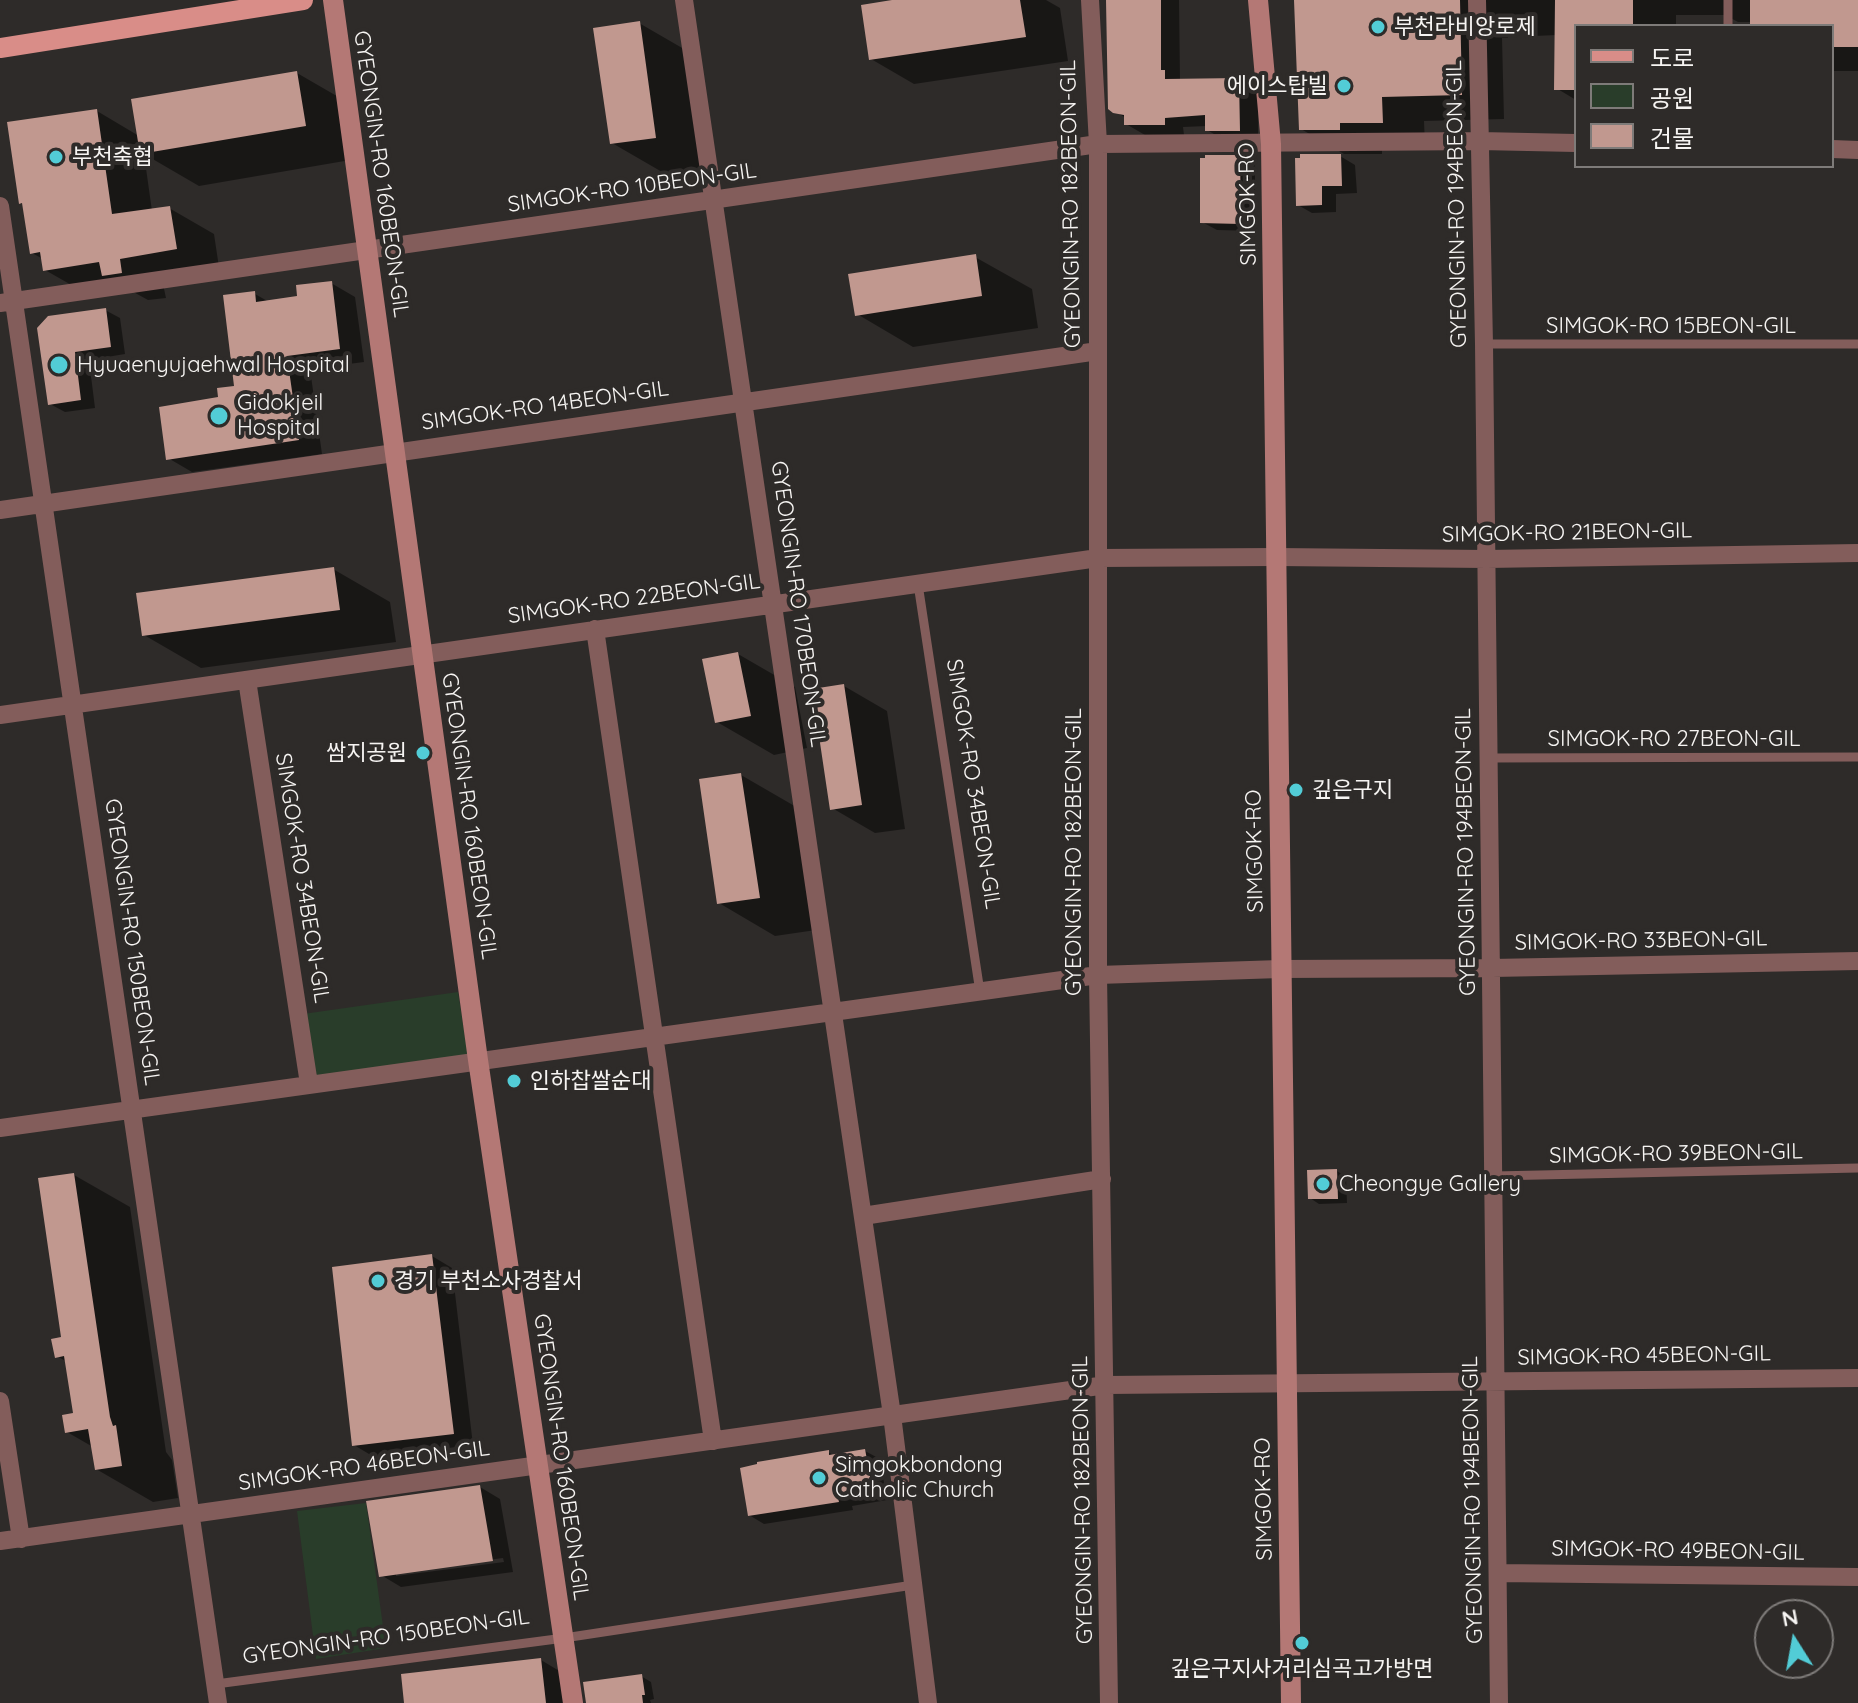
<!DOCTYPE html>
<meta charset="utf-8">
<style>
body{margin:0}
#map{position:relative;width:1858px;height:1703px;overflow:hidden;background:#2e2b29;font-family:Quicksand,"Noto Sans KR",sans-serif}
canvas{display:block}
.legend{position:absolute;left:1574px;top:24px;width:260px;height:144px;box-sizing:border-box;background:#2e2b29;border:2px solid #7e7b79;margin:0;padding:10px 14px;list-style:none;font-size:24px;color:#f6f4f2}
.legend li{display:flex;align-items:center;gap:16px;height:40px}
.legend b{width:40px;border:2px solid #7e7b79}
.north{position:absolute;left:1754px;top:1599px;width:80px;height:80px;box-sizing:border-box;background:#2e2b29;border:2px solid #7e7b79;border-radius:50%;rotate:349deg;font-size:22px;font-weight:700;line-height:32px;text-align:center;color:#f6f4f2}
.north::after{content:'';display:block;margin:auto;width:28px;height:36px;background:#52ccd6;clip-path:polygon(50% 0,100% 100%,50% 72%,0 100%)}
</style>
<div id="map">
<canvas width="1858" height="1703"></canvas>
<ul class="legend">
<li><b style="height:10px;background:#d98d88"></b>도로</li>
<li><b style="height:22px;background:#293d2a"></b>공원</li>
<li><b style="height:22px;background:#c1988f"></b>건물</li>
</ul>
<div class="north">N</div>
</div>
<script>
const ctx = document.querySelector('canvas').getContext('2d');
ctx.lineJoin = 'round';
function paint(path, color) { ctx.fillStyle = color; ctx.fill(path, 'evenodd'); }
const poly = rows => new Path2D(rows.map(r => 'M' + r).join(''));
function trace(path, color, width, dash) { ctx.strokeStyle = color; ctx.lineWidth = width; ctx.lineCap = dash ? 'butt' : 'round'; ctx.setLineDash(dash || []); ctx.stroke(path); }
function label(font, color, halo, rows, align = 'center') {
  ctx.font = font + ' Quicksand,"Noto Sans KR",sans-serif'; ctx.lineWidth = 8; ctx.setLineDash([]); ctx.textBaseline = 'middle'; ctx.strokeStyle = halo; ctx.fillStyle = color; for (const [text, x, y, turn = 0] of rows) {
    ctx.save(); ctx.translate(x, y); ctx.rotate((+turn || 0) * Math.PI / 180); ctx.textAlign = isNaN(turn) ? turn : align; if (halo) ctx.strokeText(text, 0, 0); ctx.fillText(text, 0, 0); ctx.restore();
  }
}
const green = poly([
 [458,992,468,1056,313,1076,303,1014],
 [366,1503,386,1648,316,1659,297,1511]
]);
const shadow = poly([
 [906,0,1046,0,1060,8,1068,61,914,84,871,59],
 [1108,0,1179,0,1180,80,1239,80,1258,91,1258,141,1226,141,1207,130,1207,126,1183,127,1184,135,1145,135,1126,124,1126,118,1111,109],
 [1297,0,1858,0,1858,71,1832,71,1832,26,1752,26,1752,22,1738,22,1725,15,1676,15,1676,26,1576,26,1576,100,1556,88,1557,35,1534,36,1509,22,1508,38,1502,38,1504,119,1424,121,1425,146,1382,147,1382,154,1344,154,1301,129],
 [639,23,696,56,712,170,669,176,612,143],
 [297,73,354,106,362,158,199,186,144,154,152,211,169,208,214,234,220,274,163,284,166,298,148,300,128,289,89,295,45,270,43,259,32,253,24,205,21,203,97,111,139,136],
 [1340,156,1355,165,1357,193,1336,194,1336,212,1312,213,1298,205],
 [1240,157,1255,165,1255,231,1217,230,1202,222],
 [975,257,1032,289,1038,328,913,347,857,314],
 [331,283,355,297,364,362,310,369,322,454,192,472,168,458,221,399,237,387,255,294,269,302,299,297],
 [105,310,120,318,125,354,89,360,95,408,65,412,50,404,39,329],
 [333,569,390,602,396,642,201,668,144,635],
 [738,654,795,687,807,748,774,755,717,722],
 [844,686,887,711,905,829,875,833,832,808],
 [741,775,798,808,816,930,775,936,719,903],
 [1337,1171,1346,1177,1347,1203,1319,1204,1310,1198],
 [74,1175,130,1207,166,1452,172,1460,178,1498,153,1502,96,1469,93,1447,67,1432,75,1414,67,1362,57,1356,63,1339],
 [432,1256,452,1268,473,1445,374,1457,354,1445],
 [865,1451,880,1459,887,1500,852,1506,853,1510,764,1524,749,1515,759,1466,828,1452,835,1456],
 [480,1487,500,1499,513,1572,401,1587,381,1575],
 [503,1558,504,1562,396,1576,396,1572],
 [541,1660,561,1672,564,1703,406,1703],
 [641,1676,651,1682,654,1699,650,1700,651,1703,587,1703]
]);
const building = poly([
 [892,0,1020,0,1026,37,869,60,861,5],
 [1106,0,1161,0,1161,70,1165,70,1165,79,1239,78,1240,131,1205,131,1205,115,1165,118,1165,125,1124,125,1124,115,1113,113,1108,109],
 [1294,0,1460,0,1462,95,1382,97,1383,123,1340,123,1340,130,1299,130],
 [1555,0,1633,0,1633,26,1576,26,1576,90,1554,90],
 [1750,0,1858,0,1858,47,1833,47,1834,26,1750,26],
 [640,21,656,138,610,144,593,28],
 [297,71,306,126,140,154,131,99],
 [97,109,112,214,170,206,177,249,120,259,122,273,102,276,99,262,43,271,40,252,30,254,22,203,19,204,7,122],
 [1300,154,1341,154,1342,186,1322,186,1322,205,1296,206,1295,158,1300,158],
 [1205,155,1240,155,1241,224,1200,223,1200,158,1205,158],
 [976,254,982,296,855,316,848,274],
 [332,281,340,349,287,356,299,440,166,460,159,407,218,397,217,388,234,386,223,295,255,291,256,302,297,296,296,285],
 [106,308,111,347,75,352,81,400,48,405,37,328,48,316],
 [334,567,340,610,142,636,136,593],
 [738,652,751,716,715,723,702,659],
 [844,684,862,805,830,810,812,689],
 [741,773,760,898,717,904,699,779],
 [1337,1169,1338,1199,1308,1199,1307,1170],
 [74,1173,110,1417,113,1426,116,1425,122,1466,95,1470,88,1429,65,1433,62,1415,73,1413,64,1356,55,1358,51,1339,61,1337,38,1178],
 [432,1254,454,1434,352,1446,332,1267],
 [865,1449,873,1492,838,1498,839,1502,748,1516,740,1468,757,1464,757,1462,829,1450,829,1455],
 [480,1485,493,1561,379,1577,366,1501],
 [541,1658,546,1703,404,1703,401,1674],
 [642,1674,645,1695,642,1695,643,1703,586,1703,583,1682]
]);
const lane = poly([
 [1728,26,1728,0],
 [1484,344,1858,344],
 [918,584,980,992],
 [1489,758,1858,757],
 [1494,1176,1858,1168],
 [216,1684,564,1638,913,1585]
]);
const street = poly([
 [684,0,892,1415,928,1703],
 [1090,0,1098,144,1098,975,1109,1703],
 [1477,0,1484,344,1499,1703],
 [1832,149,1858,150],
 [0,206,218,1703],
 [0,303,1098,144,1480,141,1576,143],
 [0,510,1098,351],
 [595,629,713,1441],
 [247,680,309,1084],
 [0,715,1098,558,1276,557,1487,559,1858,553],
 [0,1128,1098,975,1280,969,1492,968,1858,961],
 [863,1216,1102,1179],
 [0,1401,21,1539],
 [0,1541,1106,1385,1858,1378],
 [1498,1573,1858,1577]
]);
const secondary = poly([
 [333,0,478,1060,573,1703],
 [1258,0,1271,144,1291,1703]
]);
const primary = poly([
 [0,48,303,0]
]);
const markers = [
 [1378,27,8,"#52ccd6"],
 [1344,86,8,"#52ccd6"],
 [56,157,8,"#52ccd6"],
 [59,365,10,"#52ccd6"],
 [219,416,10,"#52ccd6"],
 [423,753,8,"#52ccd6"],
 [1296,790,8,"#52ccd6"],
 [514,1081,8,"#52ccd6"],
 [1323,1184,8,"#52ccd6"],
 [378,1281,8,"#52ccd6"],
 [819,1478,8,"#52ccd6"],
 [1302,1643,8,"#52ccd6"]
];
const poiNames = [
 ["부천라비앙로제",1394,27],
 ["에이스탑빌",1328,86,"right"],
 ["부천축협",72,157],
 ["Hyuaenyujaehwal Hospital",77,365],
 ["Gidokjeil",237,403],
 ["Hospital",237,428],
 ["쌈지공원",407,753,"right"],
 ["깊은구지",1312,790],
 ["인하찹쌀순대",530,1081],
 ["Cheongye Gallery",1339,1184],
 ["경기 부천소사경찰서",394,1281],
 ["Simgokbondong",835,1465],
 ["Catholic Church",835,1490],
 ["깊은구지사거리심곡고가방면",1302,1669,"center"]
];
const streetNames = [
 ["GYEONGIN-RO 160BEON-GIL",381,174,82],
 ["SIMGOK-RO 10BEON-GIL",632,188,-8],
 ["GYEONGIN-RO 182BEON-GIL",1071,204,-91],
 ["SIMGOK-RO",1248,204,-91],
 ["GYEONGIN-RO 194BEON-GIL",1457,204,-91],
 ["SIMGOK-RO 15BEON-GIL",1671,326],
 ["SIMGOK-RO 14BEON-GIL",545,406,-8],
 ["SIMGOK-RO 21BEON-GIL",1567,533,-1],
 ["SIMGOK-RO 22BEON-GIL",634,599,-8],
 ["GYEONGIN-RO 170BEON-GIL",798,604,82],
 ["SIMGOK-RO 27BEON-GIL",1674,739],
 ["SIMGOK-RO 34BEON-GIL",973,784,81],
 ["GYEONGIN-RO 160BEON-GIL",469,816,82],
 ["SIMGOK-RO",1255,851,-91],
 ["GYEONGIN-RO 182BEON-GIL",1074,852,-90],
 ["GYEONGIN-RO 194BEON-GIL",1466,852,-91],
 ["SIMGOK-RO 34BEON-GIL",302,878,81],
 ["SIMGOK-RO 33BEON-GIL",1641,941,-1],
 ["GYEONGIN-RO 150BEON-GIL",132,942,82],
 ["SIMGOK-RO 39BEON-GIL",1676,1154,-1],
 ["SIMGOK-RO 45BEON-GIL",1644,1356,-1],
 ["GYEONGIN-RO 160BEON-GIL",561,1457,82],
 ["SIMGOK-RO 46BEON-GIL",364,1466,-8],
 ["SIMGOK-RO",1264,1499,-91],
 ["GYEONGIN-RO 182BEON-GIL",1083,1500,-91],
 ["GYEONGIN-RO 194BEON-GIL",1473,1500,-91],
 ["SIMGOK-RO 49BEON-GIL",1678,1551,1],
 ["GYEONGIN-RO 150BEON-GIL",386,1637,-8]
];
paint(green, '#293d2a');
paint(shadow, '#0007');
paint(building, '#c1988f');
trace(lane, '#835d5b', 9);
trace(street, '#835d5b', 18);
trace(secondary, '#b47875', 20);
trace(primary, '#d98d88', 20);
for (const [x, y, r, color] of markers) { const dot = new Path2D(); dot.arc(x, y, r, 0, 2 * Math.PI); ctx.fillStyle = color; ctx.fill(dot); trace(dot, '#2e2b29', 3); }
label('22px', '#f6f4f2', '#2e2b29', poiNames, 'left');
label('22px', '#f6f4f2', '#2e2b29', streetNames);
</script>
